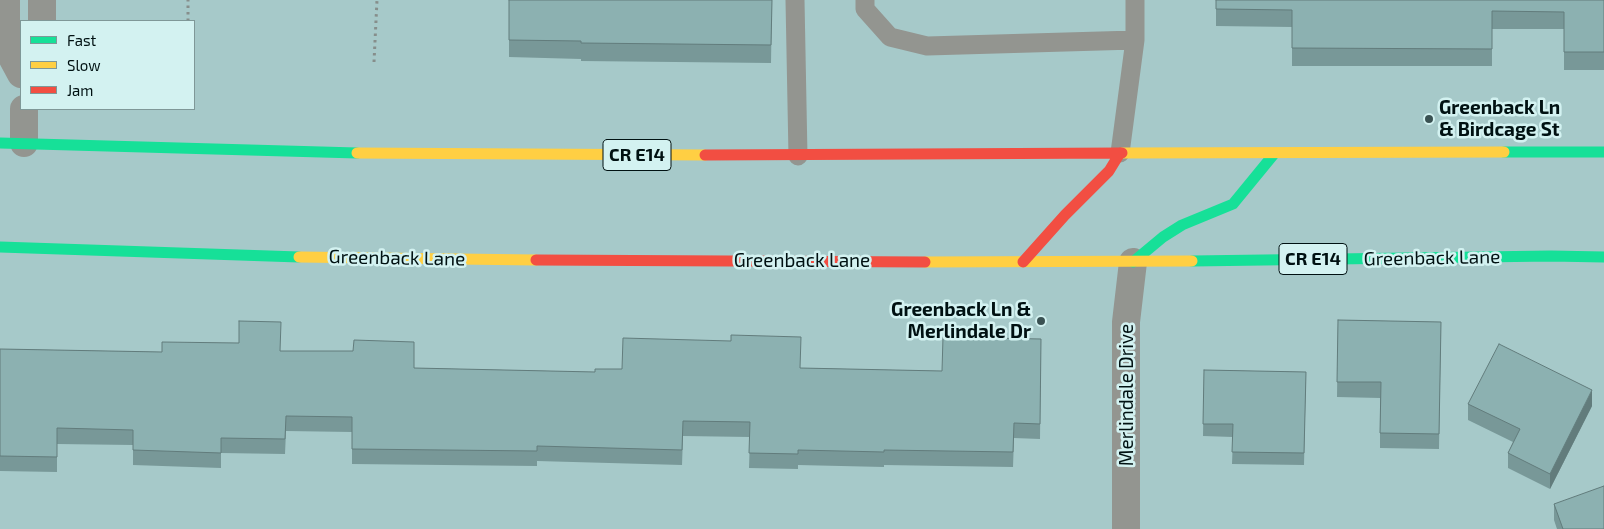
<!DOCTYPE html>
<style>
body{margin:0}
#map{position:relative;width:1604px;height:529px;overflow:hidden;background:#a6c9c9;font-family:"Exo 2",sans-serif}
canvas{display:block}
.legend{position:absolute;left:20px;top:20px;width:175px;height:90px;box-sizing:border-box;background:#d3f2f1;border:1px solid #7f9898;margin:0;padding:6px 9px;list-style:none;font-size:15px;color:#001112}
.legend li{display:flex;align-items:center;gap:10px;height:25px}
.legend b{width:25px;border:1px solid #7f9898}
</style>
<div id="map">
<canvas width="1604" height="529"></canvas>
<ul class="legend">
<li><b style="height:6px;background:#16e098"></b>Fast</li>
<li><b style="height:6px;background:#ffcf43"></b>Slow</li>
<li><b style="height:6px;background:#f24e42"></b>Jam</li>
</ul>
</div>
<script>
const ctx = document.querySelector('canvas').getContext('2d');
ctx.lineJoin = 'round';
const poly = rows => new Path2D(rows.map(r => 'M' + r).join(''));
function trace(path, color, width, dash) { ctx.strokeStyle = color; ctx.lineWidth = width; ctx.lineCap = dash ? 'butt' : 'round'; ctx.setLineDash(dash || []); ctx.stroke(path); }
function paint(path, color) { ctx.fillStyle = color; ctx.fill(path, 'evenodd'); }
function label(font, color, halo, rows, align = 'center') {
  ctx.font = font + ' "Exo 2",sans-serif'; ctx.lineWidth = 5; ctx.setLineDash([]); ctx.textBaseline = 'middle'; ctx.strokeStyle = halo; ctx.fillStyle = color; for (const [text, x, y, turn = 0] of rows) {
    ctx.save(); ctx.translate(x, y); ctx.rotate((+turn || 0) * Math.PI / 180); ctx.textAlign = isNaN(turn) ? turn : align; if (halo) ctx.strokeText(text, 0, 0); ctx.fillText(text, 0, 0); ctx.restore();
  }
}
const path = poly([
 [188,21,188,0],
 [374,62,377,0]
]);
const lane = poly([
 [795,0,798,156],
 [865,0,865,9,890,37,927,46,1135,40],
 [1120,153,1135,40,1135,0]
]);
const street = poly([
 [6,0,6,46,21,74],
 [42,21,42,0],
 [24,109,24,143],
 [1126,529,1126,322,1133,262]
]);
const fast = poly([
 [0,143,357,153],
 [1504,152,1604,152],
 [0,247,299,257],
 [1192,261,1551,256,1604,257],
 [1133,262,1163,237,1182,225,1233,204,1274,154]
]);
const slow = poly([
 [357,153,705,155],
 [1122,153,1504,152],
 [299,257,536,260],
 [925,262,1192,261]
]);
const jam = poly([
 [705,155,1122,153],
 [536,260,925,262],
 [1023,262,1065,215,1109,171,1120,153]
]);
const wall = poly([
 [509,0,772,0,771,63,581,61,581,59,509,57],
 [1216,0,1604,0,1604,70,1564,70,1564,29,1492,29,1492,66,1292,66,1292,27,1216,26],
 [1338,320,1441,322,1439,449,1380,448,1380,398,1337,397],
 [1041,339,1040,439,1014,438,1013,467,884,465,884,467,798,465,798,469,749,468,750,437,683,436,682,465,537,461,537,466,352,464,352,432,286,431,285,454,221,453,221,468,133,465,133,445,57,444,57,472,0,471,0,349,162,352,281,351,414,368,595,372,622,369,800,368,942,371],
 [1204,370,1306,372,1304,465,1232,464,1233,437,1203,436],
 [1468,404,1592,406,1550,489,1508,468,1508,453,1513,442,1468,420],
 [1554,504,1604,529,1557,529,1554,520]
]);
const shadedWall = poly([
 [1592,390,1592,406,1550,489,1550,474]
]);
const building = poly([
 [509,0,772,0,771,45,581,43,581,41,509,40,509,0],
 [1216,0,1604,0,1604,52,1564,52,1564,12,1492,11,1492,49,1292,48,1292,10,1216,9,1216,0],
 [1338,320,1441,322,1439,434,1380,433,1381,382,1337,382,1338,320],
 [239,321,281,322,280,351,353,351,354,340,414,342,414,368,595,372,595,369,622,369,623,338,731,341,731,335,801,337,800,368,942,371,943,337,1041,339,1040,424,1014,423,1013,452,884,450,884,452,798,450,798,454,749,453,750,422,683,421,682,450,537,446,537,451,352,449,352,417,286,416,285,439,221,438,221,453,133,450,133,430,57,428,57,457,0,456,0,349,162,352,162,342,239,343,239,321],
 [1499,344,1592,390,1550,474,1508,453,1520,429,1468,404,1499,344],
 [1204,370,1306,372,1304,453,1232,452,1233,424,1203,424,1204,370],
 [1604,486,1604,529,1563,529,1554,504,1604,486]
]);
const markers = [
 [1429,119,5,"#3a5152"],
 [1041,321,5,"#3a5152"]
];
const shields = [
 [637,155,68],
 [1313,259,68]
];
const shieldNames = [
 ["CR E14",637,155],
 ["CR E14",1313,259]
];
const poiNames = [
 ["Greenback Ln",1439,108],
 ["& Birdcage St",1439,130],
 ["Greenback Ln &",1031,310,"right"],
 ["Merlindale Dr",1031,332,"right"]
];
const streetNames = [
 ["Greenback Lane",397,258,1],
 ["Greenback Lane",1432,258,-1],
 ["Greenback Lane",802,261],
 ["Merlindale Drive",1127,395,-90]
];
trace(path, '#868e8b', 3, [2.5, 4]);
trace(lane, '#939590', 19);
trace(street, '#939590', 28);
trace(fast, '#16e098', 11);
trace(slow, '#ffcf43', 11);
trace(jam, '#f24e42', 11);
paint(wall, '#789898');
paint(shadedWall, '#627c7c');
paint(building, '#8cb1b1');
trace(building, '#627c7c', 1);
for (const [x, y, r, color] of markers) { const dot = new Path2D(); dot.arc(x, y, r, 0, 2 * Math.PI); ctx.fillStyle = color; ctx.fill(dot); trace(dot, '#d3f2f1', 2); }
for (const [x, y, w] of shields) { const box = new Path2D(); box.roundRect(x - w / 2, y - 15.5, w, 31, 4); ctx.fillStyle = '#d3f2f1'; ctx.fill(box); trace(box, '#001112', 1); }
label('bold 18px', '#001112', null, shieldNames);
label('bold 19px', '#001112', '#d3f2f1', poiNames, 'left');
label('19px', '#001112', '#d3f2f1', streetNames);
</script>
